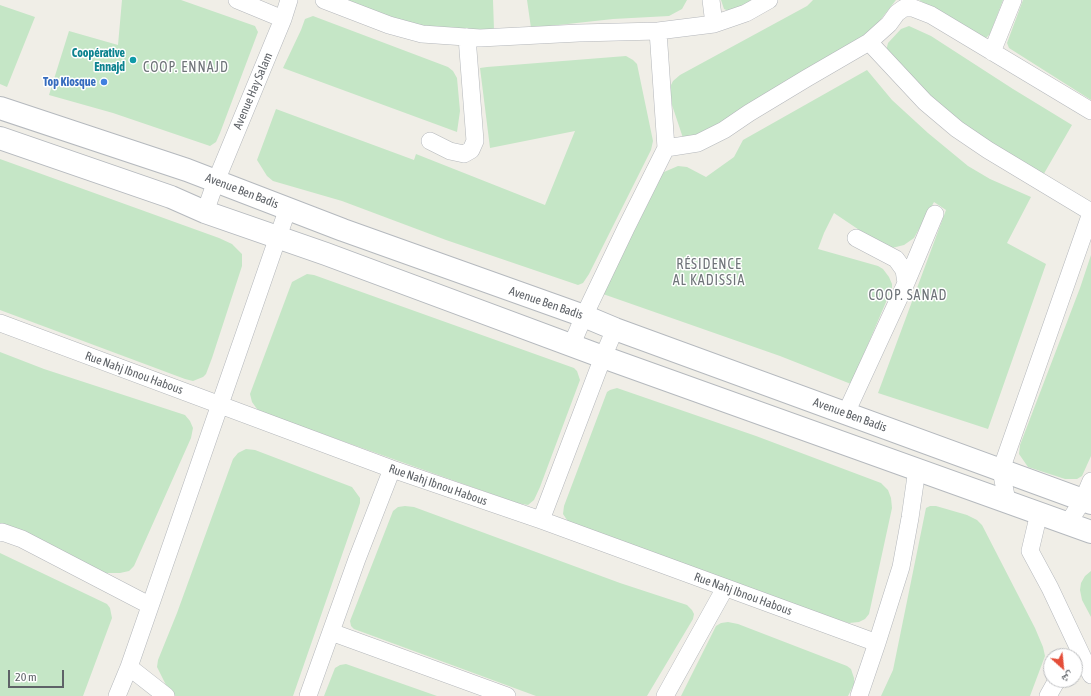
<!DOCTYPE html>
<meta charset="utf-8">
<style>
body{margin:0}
#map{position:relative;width:1091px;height:696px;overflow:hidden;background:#f0eee7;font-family:"Asap Condensed","Noto Naskh Arabic",sans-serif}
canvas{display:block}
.north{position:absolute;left:1043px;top:648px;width:40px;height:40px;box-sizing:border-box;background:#fff;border:1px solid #bfc0c2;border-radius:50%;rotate:153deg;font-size:11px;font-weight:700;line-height:16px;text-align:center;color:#5e6267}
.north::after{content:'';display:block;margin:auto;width:14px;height:18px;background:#e44e39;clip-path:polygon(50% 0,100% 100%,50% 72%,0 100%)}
.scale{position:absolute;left:8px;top:670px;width:56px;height:18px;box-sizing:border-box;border:2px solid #5e6267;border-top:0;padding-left:5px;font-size:12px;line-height:14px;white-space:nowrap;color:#5e6267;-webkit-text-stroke:3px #fff;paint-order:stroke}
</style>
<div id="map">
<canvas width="1091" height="696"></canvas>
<div class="north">ش</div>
<div class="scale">20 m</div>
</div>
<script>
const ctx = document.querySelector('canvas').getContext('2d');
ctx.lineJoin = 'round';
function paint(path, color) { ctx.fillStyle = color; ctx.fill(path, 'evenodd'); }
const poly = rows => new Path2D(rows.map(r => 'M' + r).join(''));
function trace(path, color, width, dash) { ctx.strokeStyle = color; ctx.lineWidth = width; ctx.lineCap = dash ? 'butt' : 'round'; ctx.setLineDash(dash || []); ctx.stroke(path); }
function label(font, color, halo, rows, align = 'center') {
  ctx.font = font + ' "Asap Condensed",sans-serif'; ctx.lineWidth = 3; ctx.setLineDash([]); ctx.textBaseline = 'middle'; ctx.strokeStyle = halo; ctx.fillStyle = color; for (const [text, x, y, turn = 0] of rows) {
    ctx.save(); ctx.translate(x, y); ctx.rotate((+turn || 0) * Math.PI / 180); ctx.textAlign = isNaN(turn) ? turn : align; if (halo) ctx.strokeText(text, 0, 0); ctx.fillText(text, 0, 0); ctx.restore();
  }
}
const green = poly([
 [122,0,181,0,255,26,258,32,220,133,216,142,210,146,113,113,49,95,69,31,118,45],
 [343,0,493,0,494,30,419,27],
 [527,0,687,0,682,9,669,16,613,19,531,28],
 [721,0,756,0,729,11,724,9],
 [813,0,896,0,866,38,696,140,684,141,672,105,670,87,673,81,680,75,807,6],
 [919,0,1003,0,990,34,986,38,981,39],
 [1023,0,1091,0,1091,100,1009,48,1007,43],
 [0,5,35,17,7,87,0,84],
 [313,16,448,67,453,71,457,78,460,111,457,132,283,68,301,30,305,19],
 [909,26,931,36,1013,89,1072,125,1042,177,957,121,899,68,886,51,888,43,901,29],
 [626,56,633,60,637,64,653,141,651,150,589,274,583,283,578,285,446,240,342,201,273,181,267,176,257,160,276,109,414,160,416,154,545,205,575,131,490,148,480,68,487,67],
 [867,70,892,100,928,133,968,166,990,179,1031,197,1007,243,1046,264,988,429,878,393,946,210,934,202,914,238,904,245,892,248,880,244,834,213,824,233,818,249,878,266,883,269,889,277,892,284,892,288,851,384,780,356,603,294,656,183,664,172,678,166,687,167,706,177,734,157,743,140],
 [0,159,219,238,232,244,242,254,242,266,212,358,206,374,203,377,193,381,185,379,0,310],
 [1091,255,1091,456,1082,476,1077,479,1065,479,1028,467,1019,454,1020,445,1080,288],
 [307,274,314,275,574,368,577,371,580,380,540,487,534,500,528,505,517,503,269,415,257,409,252,402,250,394,292,282],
 [0,352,44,369,185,415,190,421,193,428,191,438,134,566,129,571,120,573,105,573,0,523],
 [617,388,756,436,881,483,888,490,891,498,892,508,869,614,865,619,859,622,849,623,810,612,569,523,563,514,564,506,607,392,610,390],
 [246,449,255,450,352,487,360,498,360,503,293,696,175,696,168,689,157,667,158,660,177,613,233,459,238,453],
 [405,506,414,507,620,583,687,605,692,610,694,614,693,619,647,696,536,696,354,629,351,626,350,621,393,511,398,507],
 [930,506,936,506,967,515,977,520,982,525,1035,628,1043,647,1045,656,1030,696,881,696,893,670,926,508],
 [0,553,107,604,110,608,112,618,83,696,0,696],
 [1091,571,1091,617,1082,600,1080,590,1081,583,1085,576],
 [728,622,738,624,847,666,851,669,854,678,854,684,848,696,681,696,716,626,721,623],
 [346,664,437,696,324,696,335,668,340,665]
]);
const street = poly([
 [237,0,283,19],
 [324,0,389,25,422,34,480,38,579,33,658,31,714,24,746,13,769,0],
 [711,0,714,24],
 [869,42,925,102,957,129,988,150,1091,212],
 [992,52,1013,0],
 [430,141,450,151,464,154,471,150,475,141,467,37],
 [666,148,698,143,724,130,749,113,807,78,869,42,889,24,897,13,904,8,913,8,931,15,1091,111],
 [205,212,216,181,283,19,289,0],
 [906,283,935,214],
 [0,323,392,469,541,520,877,643],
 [572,344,584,316,626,228,666,148,658,31],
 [846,413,906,283,904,270,896,259,856,238],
 [1007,501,1001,470,1091,213],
 [1039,513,1030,551,1050,588,1091,675],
 [541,520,603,357,615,329],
 [1068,523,1083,500,1091,481],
 [0,533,2,532,22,539,149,605],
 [331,632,507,696],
 [129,667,166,696],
 [117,696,129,667,288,208],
 [308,696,357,559,392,469],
 [665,696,725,588],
 [859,696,877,643,901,567,910,518,917,469],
 [1048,696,1057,680]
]);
const secondary = poly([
 [0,108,187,170,343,230,584,316,615,329,1091,503],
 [0,138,171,197,205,212,326,254,603,357,1091,532]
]);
const markers = [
 [133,60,4,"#0f9aa8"],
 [104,82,4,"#3f7fe0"]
];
const cultureNames = [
 ["Coopérative",125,53],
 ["Ennajd",125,67]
];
const shopNames = [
 ["Top Kiosque",96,82]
];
const streetNames = [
 ["Avenue Hay Salam",253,91,-67],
 ["Avenue Ben Badis",242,191,21],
 ["Avenue Ben Badis",546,303,19],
 ["Rue Nahj Ibnou Habous",134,373,20],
 ["Avenue Ben Badis",850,415,20],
 ["Rue Nahj Ibnou Habous",438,485,19],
 ["Rue Nahj Ibnou Habous",743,594,20]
];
const quarterNames = [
 ["COOP. ENNAJD",186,68],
 ["RÉSIDENCE",709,265],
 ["AL KADISSIA",709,281],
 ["COOP. SANAD",908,296]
];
paint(green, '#c5e6c6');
trace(street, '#b4b7bb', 18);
trace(secondary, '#b5b9be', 24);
trace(street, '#fff', 17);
trace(secondary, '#fff', 22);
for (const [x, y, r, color] of markers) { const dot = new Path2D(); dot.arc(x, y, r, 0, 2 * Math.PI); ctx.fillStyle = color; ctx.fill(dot); trace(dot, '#fff', 1.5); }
label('bold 12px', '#0d838f', '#fff', cultureNames, 'right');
label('bold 12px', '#366cbe', '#fff', shopNames, 'right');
label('12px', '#5e6267', '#fff', streetNames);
ctx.letterSpacing = '1px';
label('14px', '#6f7479', '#fff', quarterNames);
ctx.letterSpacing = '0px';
</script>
